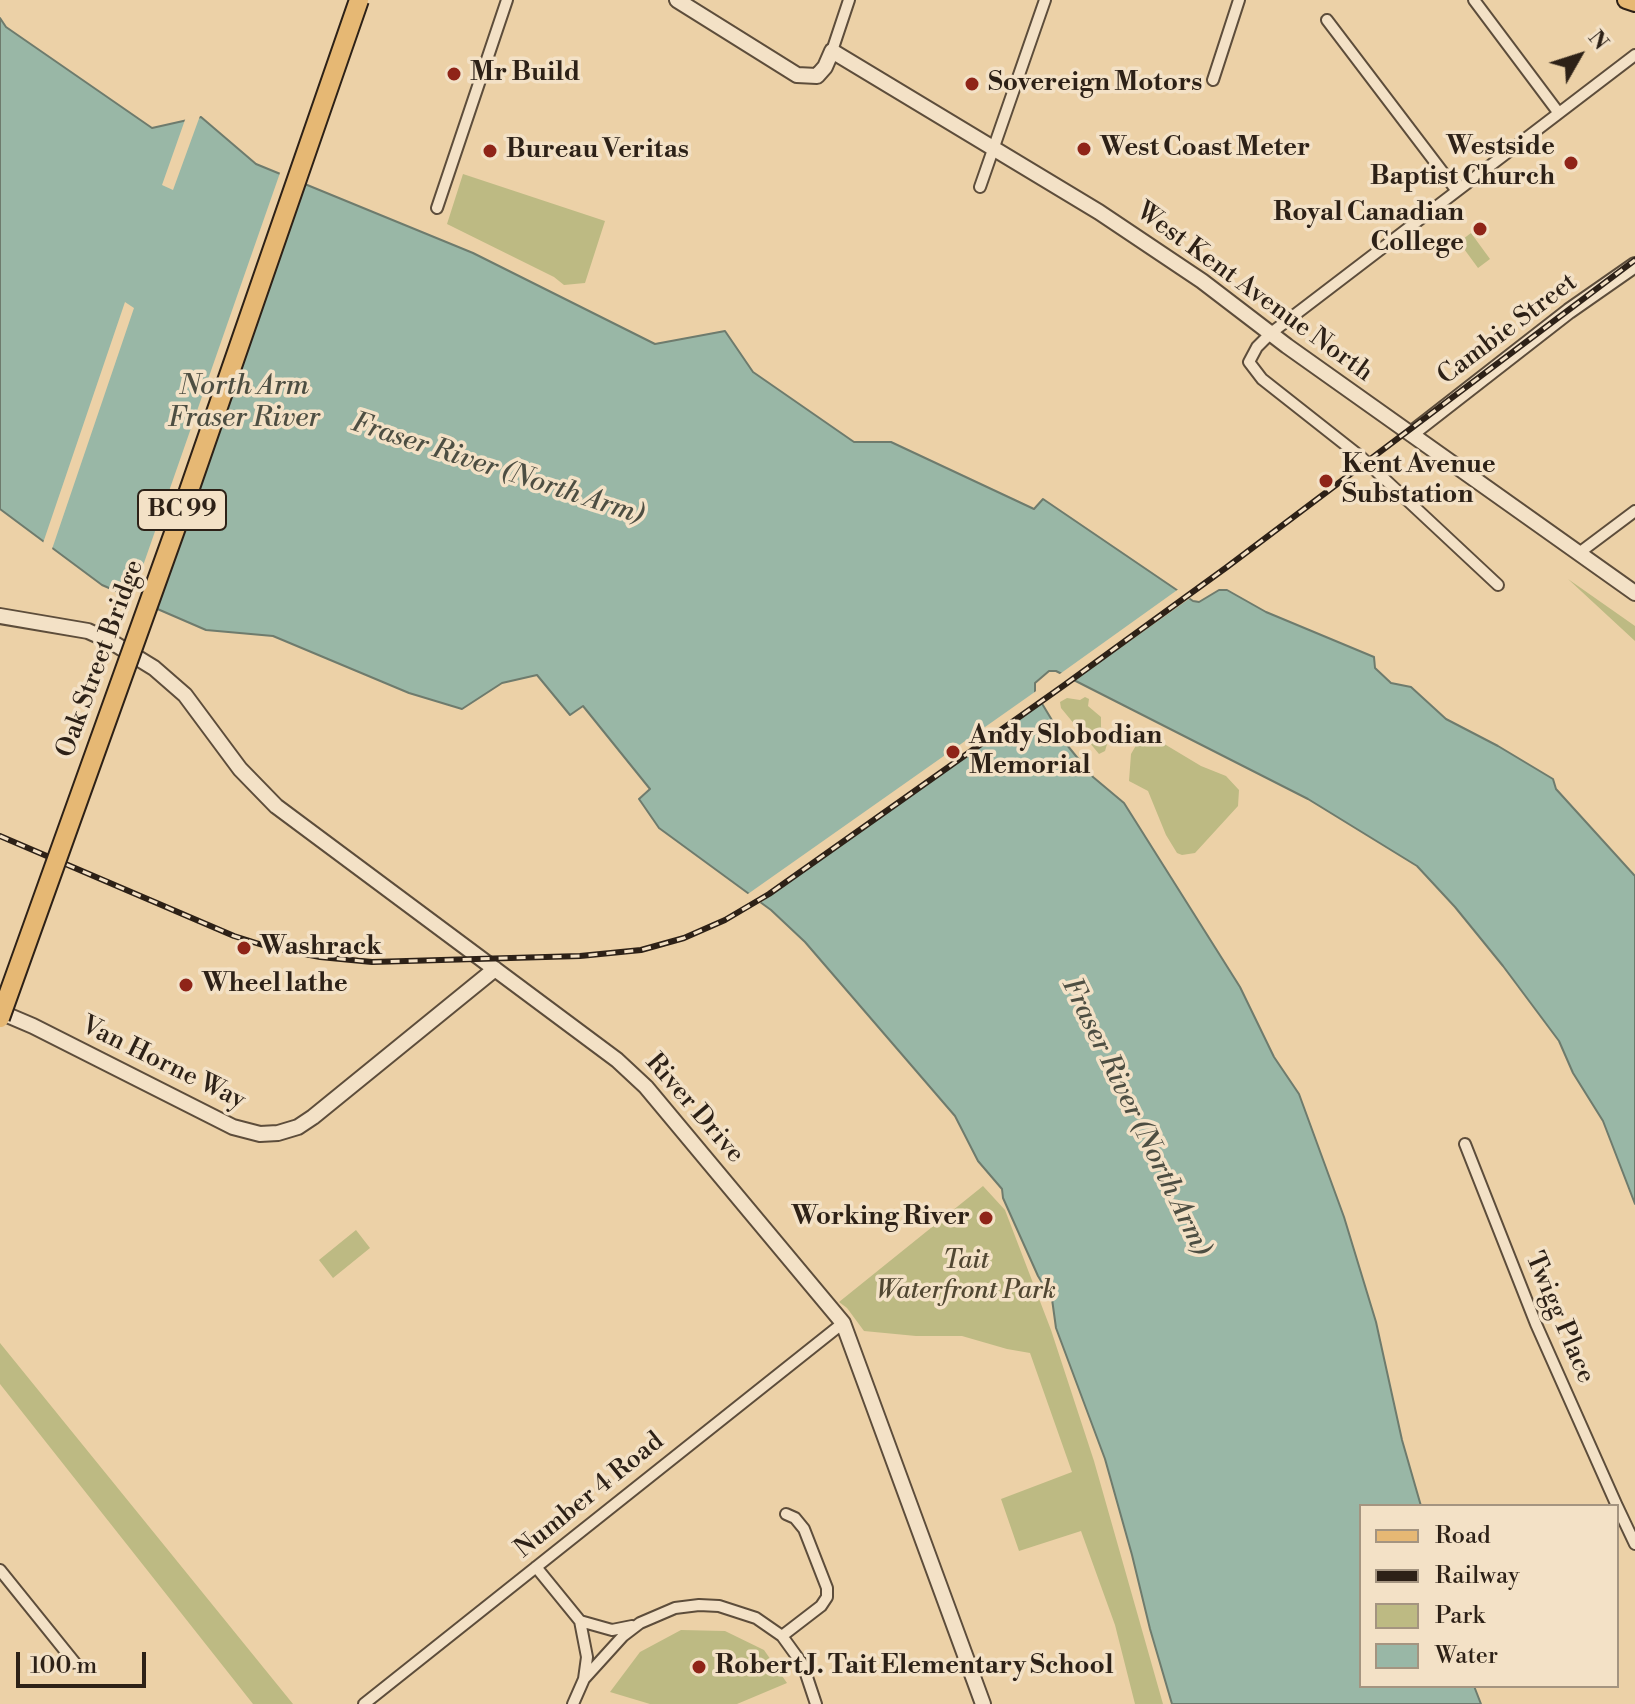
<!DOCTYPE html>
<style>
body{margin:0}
#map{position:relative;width:1635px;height:1704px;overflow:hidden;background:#ecd1a7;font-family:"Libre Bodoni",serif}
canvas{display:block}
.legend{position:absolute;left:1359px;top:1504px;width:260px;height:184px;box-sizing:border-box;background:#f3e1c6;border:2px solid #a49480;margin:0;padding:10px 14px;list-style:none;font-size:24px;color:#2d2117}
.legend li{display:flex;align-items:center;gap:16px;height:40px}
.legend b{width:40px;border:2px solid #a49480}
.north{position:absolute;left:1539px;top:16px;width:80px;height:80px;-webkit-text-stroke:6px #f3e1c6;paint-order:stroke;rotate:51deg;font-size:22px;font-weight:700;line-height:32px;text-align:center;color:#2d2117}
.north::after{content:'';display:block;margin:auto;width:28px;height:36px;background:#2d2117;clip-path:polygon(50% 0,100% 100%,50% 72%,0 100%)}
.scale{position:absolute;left:16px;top:1652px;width:130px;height:36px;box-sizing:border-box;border:4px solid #2d2117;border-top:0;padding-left:10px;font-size:24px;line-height:28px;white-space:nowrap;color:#2d2117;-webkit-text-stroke:6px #f3e1c6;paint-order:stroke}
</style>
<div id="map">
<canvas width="1635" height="1704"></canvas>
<ul class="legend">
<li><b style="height:10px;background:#e6b874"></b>Road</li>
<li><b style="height:10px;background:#2d2117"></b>Railway</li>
<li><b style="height:22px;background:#bdba83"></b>Park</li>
<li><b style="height:22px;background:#99b7a6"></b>Water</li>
</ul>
<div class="north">N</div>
<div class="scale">100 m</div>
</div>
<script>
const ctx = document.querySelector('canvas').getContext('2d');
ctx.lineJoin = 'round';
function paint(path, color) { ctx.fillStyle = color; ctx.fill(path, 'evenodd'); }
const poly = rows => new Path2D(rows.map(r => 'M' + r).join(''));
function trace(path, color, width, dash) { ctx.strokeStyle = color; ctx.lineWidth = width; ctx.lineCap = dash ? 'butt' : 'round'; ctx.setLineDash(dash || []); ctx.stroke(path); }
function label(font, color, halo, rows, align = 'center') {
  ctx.font = font + ' "Libre Bodoni",serif'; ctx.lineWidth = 7; ctx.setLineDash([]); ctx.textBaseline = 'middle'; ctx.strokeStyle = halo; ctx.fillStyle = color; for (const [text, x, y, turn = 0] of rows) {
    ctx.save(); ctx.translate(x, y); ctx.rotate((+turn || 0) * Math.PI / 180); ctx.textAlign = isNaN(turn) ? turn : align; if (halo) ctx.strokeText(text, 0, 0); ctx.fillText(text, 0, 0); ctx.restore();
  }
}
const green = poly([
 [463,174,605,221,585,283,564,285,554,277,447,224],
 [1471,233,1490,259,1478,268,1459,242],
 [1568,579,1635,626,1635,641],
 [1085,697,1089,699,1088,706,1101,717,1101,727,1108,741,1105,751,1099,754,1061,708,1060,702,1067,698,1080,700],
 [1151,736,1201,766,1226,776,1239,790,1238,806,1195,853,1182,855,1177,853,1166,835,1148,791,1129,781,1131,754,1138,742],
 [983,1186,1005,1210,1051,1330,1094,1461,1163,1704,1135,1704,1115,1625,1081,1531,1019,1551,1001,1499,1072,1472,1030,1353,1007,1349,962,1336,916,1336,864,1331,847,1308,839,1302],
 [356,1230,370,1248,333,1278,319,1260],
 [0,1343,293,1704,253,1704,0,1384],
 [681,1630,725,1631,764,1650,787,1683,737,1704,650,1704,610,1692,640,1652]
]);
const water = poly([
 [0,18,6,27,152,128,201,117,256,164,473,253,655,344,725,331,753,372,854,442,891,442,1034,509,1043,499,1193,601,1199,602,1219,590,1227,590,1266,612,1374,657,1375,668,1391,683,1411,687,1446,719,1498,746,1553,779,1556,789,1635,876,1635,1204,1603,1121,1573,1073,1559,1041,1503,966,1455,907,1417,866,1308,799,1056,671,1049,671,1035,683,1035,692,1067,745,1093,777,1124,803,1240,987,1274,1057,1299,1094,1344,1217,1376,1322,1402,1440,1421,1506,1361,1506,1361,1686,1474,1686,1481,1704,1172,1704,1150,1629,1132,1555,1105,1459,1056,1328,1052,1299,1038,1276,1003,1198,1002,1189,978,1161,955,1116,805,942,771,910,659,828,639,799,650,789,583,706,570,715,537,675,502,683,462,709,409,693,273,636,206,630,102,585,0,509,0,18]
]);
const pier = poly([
 [201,113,173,190,162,185,186,117],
 [281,170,305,180,153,613,130,603],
 [125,302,134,308,51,552,42,546],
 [1180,588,1193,596,1071,683,1057,676],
 [1039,689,1045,701,773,894,757,905,745,896]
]);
const minor = poly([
 [1474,0,1558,112],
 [1327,20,1457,191],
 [832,51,849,0],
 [1213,80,1239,0],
 [980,187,1045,0],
 [437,208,507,0],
 [1579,553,1635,511],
 [1498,585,1361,457,1262,379,1249,362,1257,347,1271,333,1635,55],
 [1465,1144,1536,1324,1617,1506],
 [1617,1506,1635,1544],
 [536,1567,580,1621,587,1657,584,1679,573,1704],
 [0,1570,75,1663],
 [580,1621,612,1630,632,1626],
 [782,1636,821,1606,827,1597,827,1588,804,1529,795,1518,786,1514],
 [584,1679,623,1636,640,1623,675,1608,699,1605,719,1606,756,1618,782,1636,803,1665,816,1704],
 [364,1704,843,1323]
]);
const tertiary = poly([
 [677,0,797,75,817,76,825,67,832,51,1099,212,1202,281,1287,346,1635,593],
 [1411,434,1569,311,1635,265],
 [0,616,88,631,110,641,154,668,185,695,240,769,276,806,617,1060,646,1087,843,1323,983,1704],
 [0,1012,33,1026,233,1127,260,1134,278,1133,298,1127,313,1117,495,969]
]);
const primary = poly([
 [1626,0,1635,3]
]);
const rail = poly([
 [0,836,234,936,269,947,320,957,372,962,580,956,641,950,684,938,725,920,769,894,1063,686,1227,567,1635,260]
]);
const trunkBridge = poly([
 [0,1018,184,505,359,0]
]);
const markers = [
 [454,74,8,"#8f2418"],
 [972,84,8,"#8f2418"],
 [1084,149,8,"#8f2418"],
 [490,151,8,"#8f2418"],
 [1571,163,8,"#8f2418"],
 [1480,229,8,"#8f2418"],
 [1326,481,8,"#8f2418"],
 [953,752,8,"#8f2418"],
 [244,948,8,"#8f2418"],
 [186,985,8,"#8f2418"],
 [986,1218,8,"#8f2418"],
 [699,1667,8,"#8f2418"]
];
const shields = [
 [182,510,88]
];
const shieldNames = [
 ["BC 99",182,510]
];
const poiNames = [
 ["Mr Build",470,74],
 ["Sovereign Motors",988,84],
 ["Westside",1555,148,"right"],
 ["Baptist Church",1555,178,"right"],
 ["West Coast Meter",1100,149],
 ["Bureau Veritas",506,151],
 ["Royal Canadian",1464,214,"right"],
 ["College",1464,244,"right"],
 ["Kent Avenue",1342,466],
 ["Substation",1342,496],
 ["Andy Slobodian",969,737],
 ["Memorial",969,767],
 ["Washrack",260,948],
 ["Wheel lathe",202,985],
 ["Working River",970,1218,"right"],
 ["Robert J. Tait Elementary School",715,1667]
];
const streetNames = [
 ["West Kent Avenue North",1254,293,36],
 ["Cambie Street",1508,330,-37],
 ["Oak Street Bridge",101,659,-70],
 ["Van Horne Way",163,1064,26],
 ["River Drive",694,1109,49],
 ["Twigg Place",1559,1318,67],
 ["Number 4 Road",590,1496,-39]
];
const parkNames = [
 ["Tait",966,1262],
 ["Waterfront Park",966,1292]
];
const waterNames = [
 ["North Arm",244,387],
 ["Fraser River",244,419],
 ["Fraser River (North Arm)",497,470,18],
 ["Fraser River (North Arm)",1135,1117,64]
];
paint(green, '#bdba83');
paint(water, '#99b7a6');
trace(water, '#6e7b6d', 2);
paint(pier, '#ecd1a7');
trace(minor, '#5d4d3b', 14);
trace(tertiary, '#5d4d3b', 18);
trace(primary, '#2d2117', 20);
trace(minor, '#f3e1c6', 10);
trace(tertiary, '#f3e1c6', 14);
trace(primary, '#e6b874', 16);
trace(rail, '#2d2117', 6);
trace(rail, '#f3e1c6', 3, [9]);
trace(trunkBridge, '#2d2117', 22, []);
trace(trunkBridge, '#e6b874', 18);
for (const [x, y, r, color] of markers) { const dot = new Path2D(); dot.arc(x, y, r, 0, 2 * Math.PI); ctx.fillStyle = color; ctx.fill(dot); trace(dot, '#f3e1c6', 3); }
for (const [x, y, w] of shields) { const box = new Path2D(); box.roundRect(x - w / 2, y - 20, w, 40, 6); ctx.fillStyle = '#f3e1c6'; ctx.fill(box); trace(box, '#2d2117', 2); }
label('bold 24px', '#2d2117', null, shieldNames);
label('bold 26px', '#2d2117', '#f3e1c6', poiNames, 'left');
label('26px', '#2d2117', '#f3e1c6', streetNames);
label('italic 26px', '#514732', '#f3e1c6', parkNames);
label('italic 28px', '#4d4e42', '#f3e1c6', waterNames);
</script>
